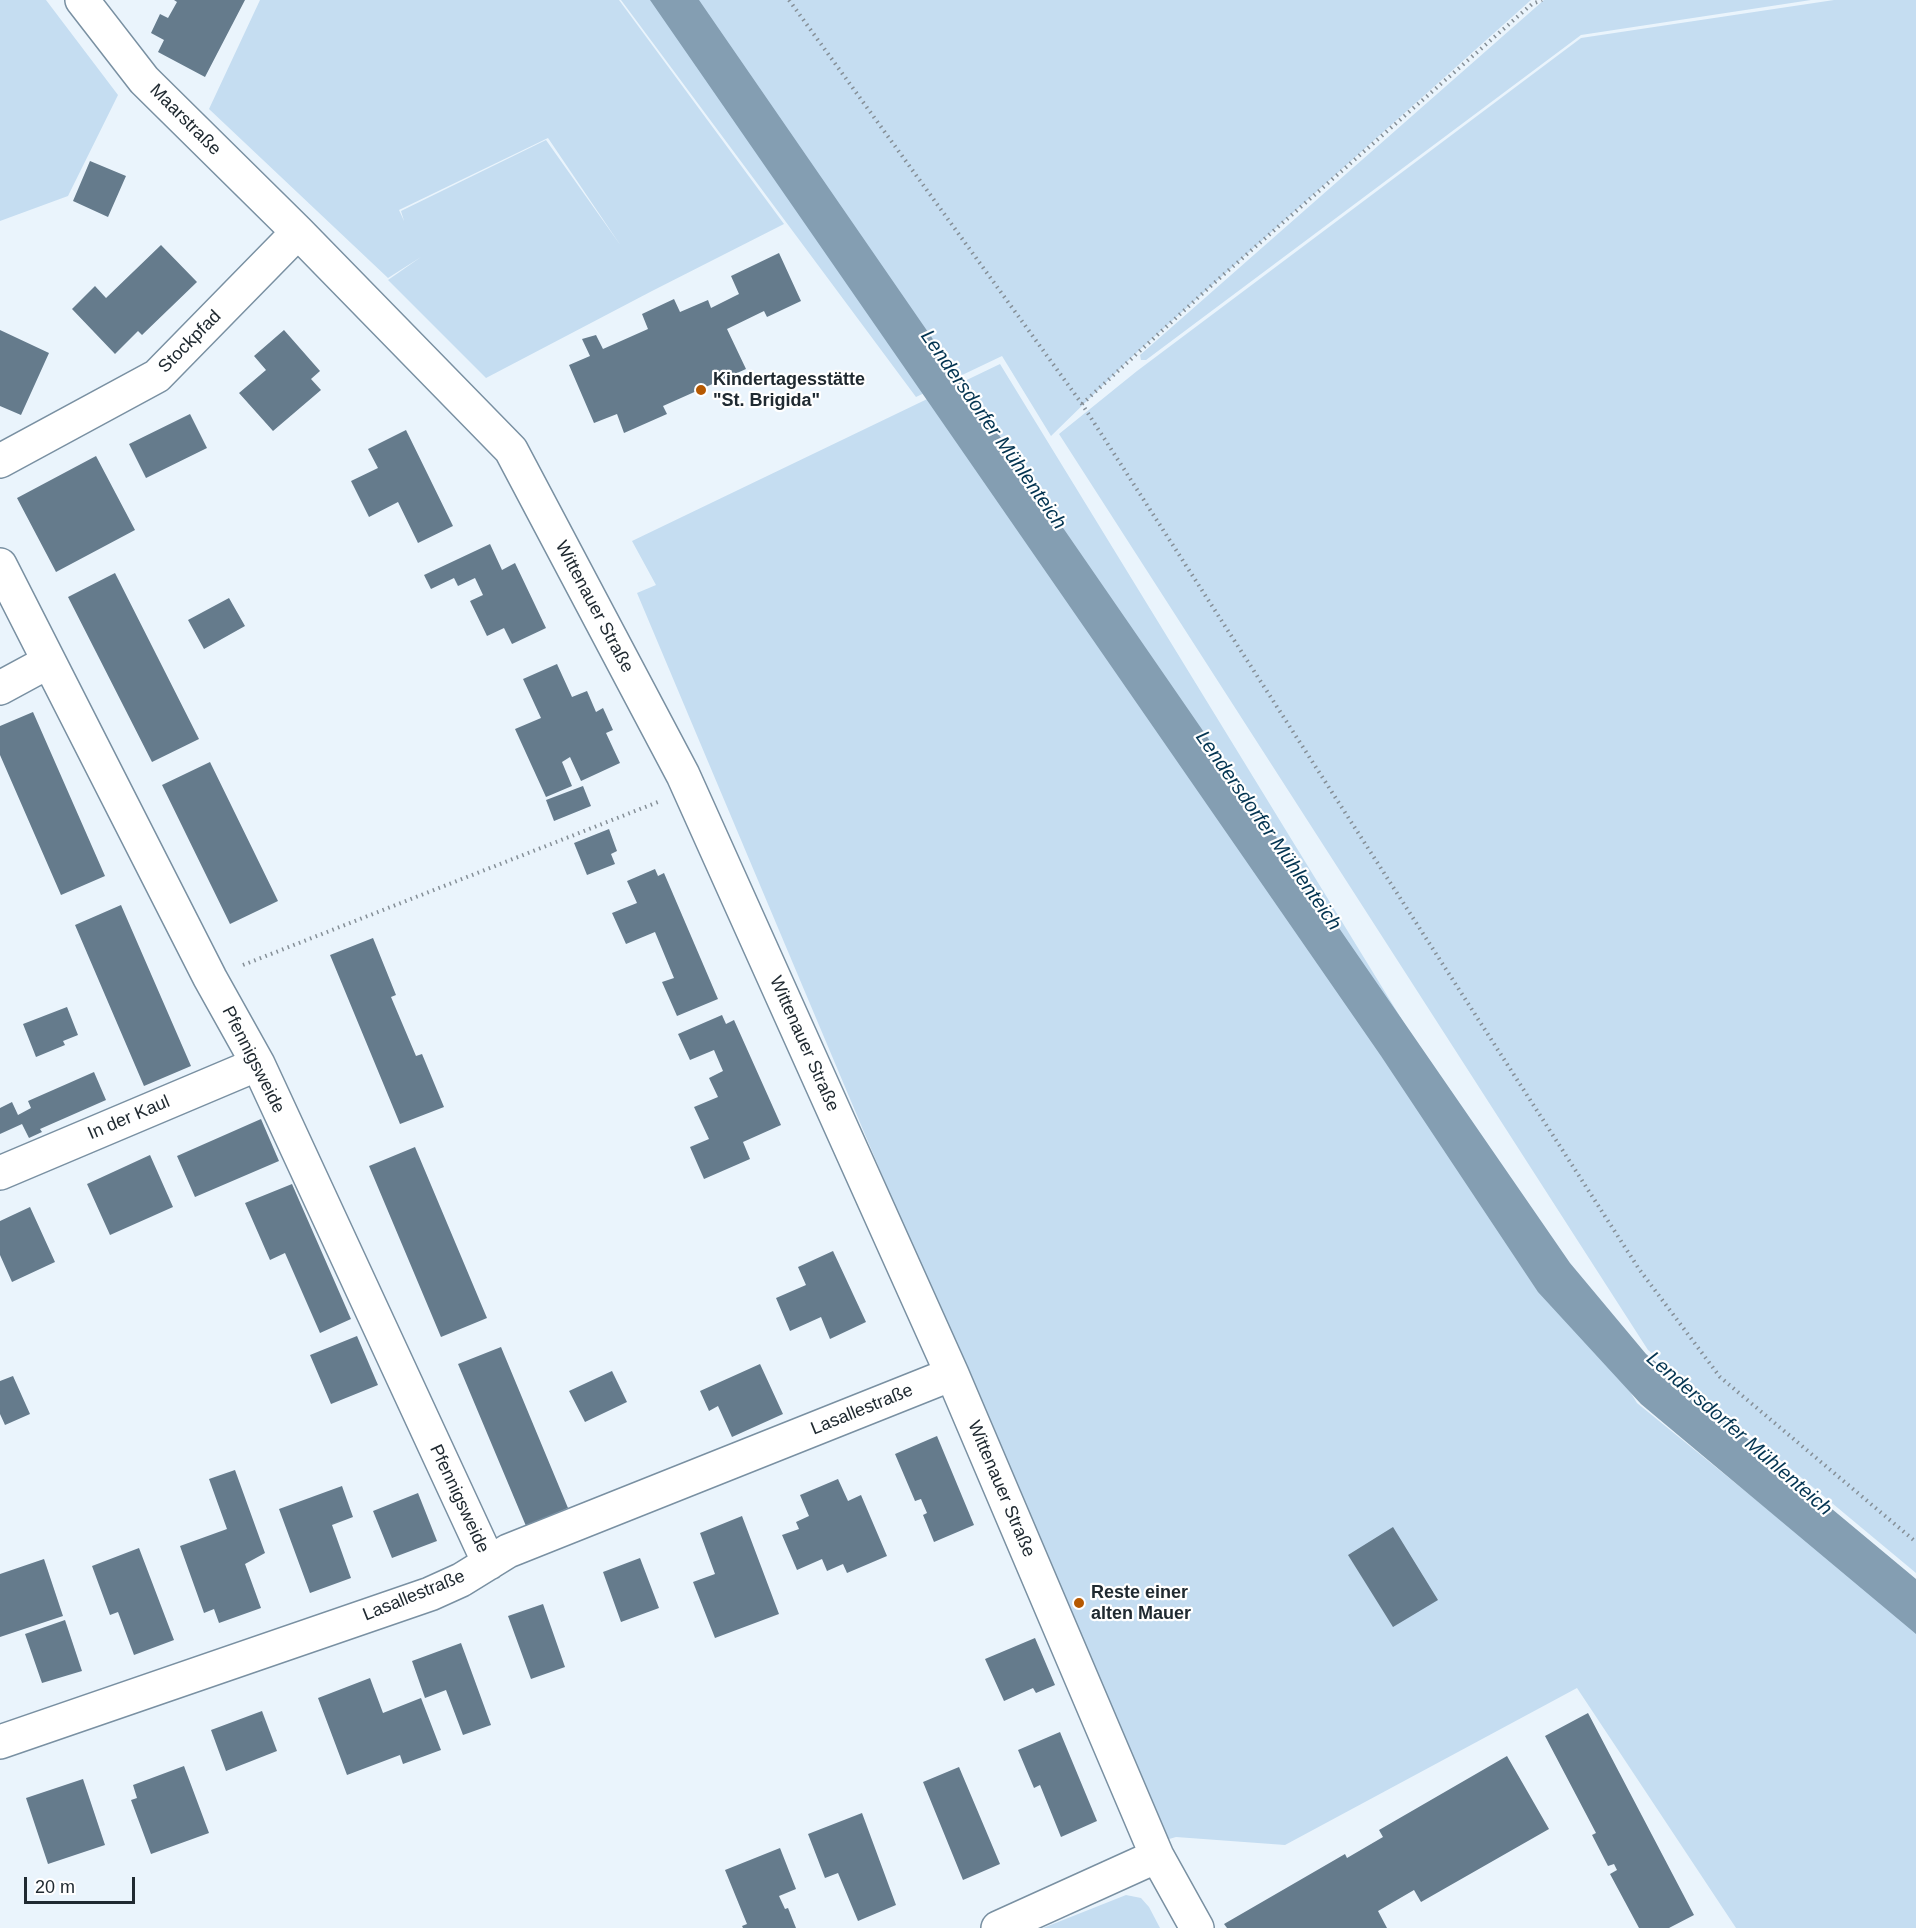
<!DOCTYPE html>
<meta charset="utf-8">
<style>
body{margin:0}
#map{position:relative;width:1916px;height:1928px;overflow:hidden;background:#eaf4fc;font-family:Arial,sans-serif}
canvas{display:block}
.scale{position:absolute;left:24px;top:1877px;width:111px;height:27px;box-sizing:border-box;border:3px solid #202a31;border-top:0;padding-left:8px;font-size:18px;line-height:21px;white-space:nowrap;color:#202a31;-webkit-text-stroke:4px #fff;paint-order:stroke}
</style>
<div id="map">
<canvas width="1916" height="1928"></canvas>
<div class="scale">20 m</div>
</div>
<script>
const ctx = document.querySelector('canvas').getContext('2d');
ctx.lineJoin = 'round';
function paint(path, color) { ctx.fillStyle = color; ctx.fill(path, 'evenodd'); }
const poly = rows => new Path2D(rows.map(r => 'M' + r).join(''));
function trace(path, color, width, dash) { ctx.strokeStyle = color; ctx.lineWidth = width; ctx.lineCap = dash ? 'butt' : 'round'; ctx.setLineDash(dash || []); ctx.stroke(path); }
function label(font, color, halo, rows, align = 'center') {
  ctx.font = font + ' Arial,sans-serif'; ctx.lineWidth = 4.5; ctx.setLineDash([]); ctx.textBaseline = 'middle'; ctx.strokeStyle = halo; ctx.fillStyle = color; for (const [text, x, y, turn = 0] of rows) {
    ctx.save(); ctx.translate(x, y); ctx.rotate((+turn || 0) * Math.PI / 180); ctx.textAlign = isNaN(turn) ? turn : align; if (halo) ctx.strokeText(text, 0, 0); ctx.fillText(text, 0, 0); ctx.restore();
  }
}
const green = poly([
 [0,0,46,0,118,95,68,196,0,221],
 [260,0,619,0,784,224,652,291,486,378,388,280,421,257,388,278,209,109],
 [548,138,621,246,546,140,401,211,404,221,399,210],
 [621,0,1531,0,1135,354,1051,436,1002,356,916,397],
 [1544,0,1811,0,1581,35,1146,360,1141,360,1140,355],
 [1834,0,1916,0,1916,1573,1648,1350,1059,434,1137,371,1581,38],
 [1000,364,1637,1403,1916,1630,1916,1928,1736,1928,1577,1688,1285,1845,1176,1837,1159,1842,960,1360,637,593,656,585,632,541],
 [1126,1895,1141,1898,1149,1907,1160,1928,1043,1928]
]);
const water = poly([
 [650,0,699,0,1570,1263,1646,1354,1916,1579,1916,1634,1641,1404,1538,1292,1381,1056]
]);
const building = poly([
 [174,0,245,0,205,77,158,52,164,40,151,33,160,14,168,18,177,2],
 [90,161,126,176,108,217,73,201],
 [161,245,197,282,142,335,138,331,115,354,72,309,95,286,106,298],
 [779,253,801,301,767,317,764,311,727,329,746,369,663,406,667,414,624,433,617,414,594,423,569,365,590,356,582,339,596,335,603,349,648,329,642,314,674,299,680,312,708,300,711,308,739,294,731,276],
 [0,330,49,353,21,415,0,406],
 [284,330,320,371,311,379,321,390,273,431,239,393,266,370,254,356],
 [190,414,207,448,146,478,129,444],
 [406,430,453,526,418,543,398,502,369,517,351,481,378,468,368,449],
 [96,456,135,530,56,572,17,498],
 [490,544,502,570,515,563,546,628,512,644,504,628,487,636,470,601,483,595,475,578,458,586,454,578,431,589,424,575],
 [115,573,199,739,152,762,68,597],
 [229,598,245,626,204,649,188,620],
 [557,664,572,697,587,691,596,712,603,708,613,730,606,733,620,763,581,781,570,757,562,762,572,786,546,797,515,729,541,718,523,679],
 [33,712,105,876,61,895,0,755,0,726],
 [210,762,278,901,230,924,162,785],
 [583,786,591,806,554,821,546,800],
 [609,829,617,851,611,854,615,864,587,875,574,843],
 [655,869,658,876,664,873,718,999,677,1016,662,982,674,978,655,932,626,944,612,913,637,903,627,881],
 [121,905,191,1066,144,1086,75,925],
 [373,938,396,995,391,997,416,1056,422,1054,444,1107,400,1124,330,955],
 [67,1007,78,1035,63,1041,65,1045,36,1057,23,1024],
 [722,1015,726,1024,734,1020,781,1125,743,1142,750,1159,704,1179,690,1147,709,1139,694,1107,718,1097,709,1078,723,1071,714,1050,690,1060,678,1034],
 [94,1072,106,1100,40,1129,42,1132,29,1138,22,1124,0,1134,0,1108,12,1102,18,1115,31,1108,28,1101],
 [261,1119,279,1161,195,1197,177,1156],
 [415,1147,487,1318,441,1337,369,1166],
 [150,1155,173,1207,110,1235,87,1184],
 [292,1184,351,1319,320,1333,285,1253,270,1260,245,1203],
 [30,1207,55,1262,12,1282,0,1255,0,1221],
 [833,1251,866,1322,830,1339,821,1317,790,1331,776,1298,806,1285,798,1267],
 [357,1336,378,1385,331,1404,310,1355],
 [501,1347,568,1508,526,1526,458,1364],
 [760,1364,783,1414,732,1437,718,1406,709,1411,700,1391],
 [612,1371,627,1402,585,1422,569,1391],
 [13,1376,30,1414,5,1425,0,1414,0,1381],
 [937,1436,974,1525,934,1542,923,1515,927,1513,921,1499,915,1501,895,1454],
 [235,1470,265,1553,245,1564,261,1608,219,1623,214,1609,204,1613,180,1546,227,1529,209,1479],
 [838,1479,848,1501,861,1495,887,1556,847,1573,843,1564,827,1571,822,1559,797,1570,782,1535,799,1529,796,1522,809,1516,800,1495],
 [342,1486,353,1517,332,1525,351,1578,310,1593,279,1509],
 [418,1493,437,1541,392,1558,373,1511],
 [742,1516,779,1614,715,1638,693,1582,715,1574,700,1533],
 [1393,1527,1438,1600,1393,1627,1348,1555],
 [139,1548,174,1640,134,1655,118,1612,110,1615,92,1566],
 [640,1558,659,1608,621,1622,603,1572],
 [44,1559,63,1616,0,1637,0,1574],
 [543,1604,565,1667,531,1679,508,1616],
 [65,1620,82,1671,42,1683,25,1634],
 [1035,1638,1055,1685,1036,1693,1033,1688,1004,1701,985,1659],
 [461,1643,491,1725,463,1735,446,1690,425,1698,412,1661],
 [370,1678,383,1713,421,1698,441,1750,403,1764,400,1755,347,1775,318,1698],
 [262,1711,277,1751,226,1771,211,1730],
 [1588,1713,1694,1915,1669,1928,1639,1928,1610,1874,1617,1870,1614,1864,1608,1866,1592,1835,1596,1833,1545,1736],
 [1060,1732,1097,1821,1061,1837,1040,1785,1034,1788,1018,1750],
 [1507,1756,1549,1829,1421,1902,1414,1890,1378,1911,1387,1928,1227,1928,1224,1924,1345,1854,1347,1858,1383,1837,1379,1830],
 [184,1766,209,1833,151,1854,131,1800,137,1798,133,1785],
 [959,1767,1000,1864,963,1880,923,1782],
 [83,1779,105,1845,48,1864,26,1798],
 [862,1813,896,1905,858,1921,838,1873,825,1878,808,1834],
 [780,1848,796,1889,779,1896,785,1909,788,1908,796,1928,743,1928,742,1926,747,1924,725,1870]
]);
const path = poly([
 [789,0,1082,404,1639,1269,1720,1377,1916,1542],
 [1082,404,1213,284,1532,4,1542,0],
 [243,965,658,802]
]);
const street = poly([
 [82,0,144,80,298,232,511,450,683,775,952,1374,1157,1856,1197,1928],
 [0,461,157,376,298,232],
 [0,565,210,978,258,1064,489,1563],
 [0,688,48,662],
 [0,1173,258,1064],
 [0,1742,430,1594,461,1580,508,1551,952,1374],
 [998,1928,1157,1856]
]);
const markers = [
 [701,390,6,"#b65901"],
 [1079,1603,6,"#b65901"]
];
const streetNames = [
 ["Maarstraße",185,120,45],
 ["Stockpfad",190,342,-45],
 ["Wittenauer Straße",594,607,62],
 ["Wittenauer Straße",804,1044,66],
 ["Pfennigsweide",253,1060,63],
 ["In der Kaul",129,1118,-23],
 ["Lasallestraße",862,1410,-22],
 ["Wittenauer Straße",1001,1489,67],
 ["Pfennigsweide",459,1499,65],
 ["Lasallestraße",414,1596,-22]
];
const poiNames = [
 ["Kindertagesstätte",713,380],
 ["\"St. Brigida\"",713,401],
 ["Reste einer",1091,1593],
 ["alten Mauer",1091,1614]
];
const waterNames = [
 ["Lendersdorfer Mühlenteich",993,430,55],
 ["Lendersdorfer Mühlenteich",1268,831,55],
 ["Lendersdorfer Mühlenteich",1739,1434,41]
];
paint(green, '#c5ddf1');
paint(water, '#849eb2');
paint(building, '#657b8c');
trace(street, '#7990a2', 36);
trace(path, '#858f97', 4, [1.5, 4.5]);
trace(street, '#fff', 33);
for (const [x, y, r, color] of markers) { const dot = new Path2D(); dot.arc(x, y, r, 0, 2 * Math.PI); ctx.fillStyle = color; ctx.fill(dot); trace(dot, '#fff', 2); }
label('18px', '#202a31', '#fff', streetNames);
label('bold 18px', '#202a31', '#fff', poiNames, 'left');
label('italic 20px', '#033451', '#fff', waterNames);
</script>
